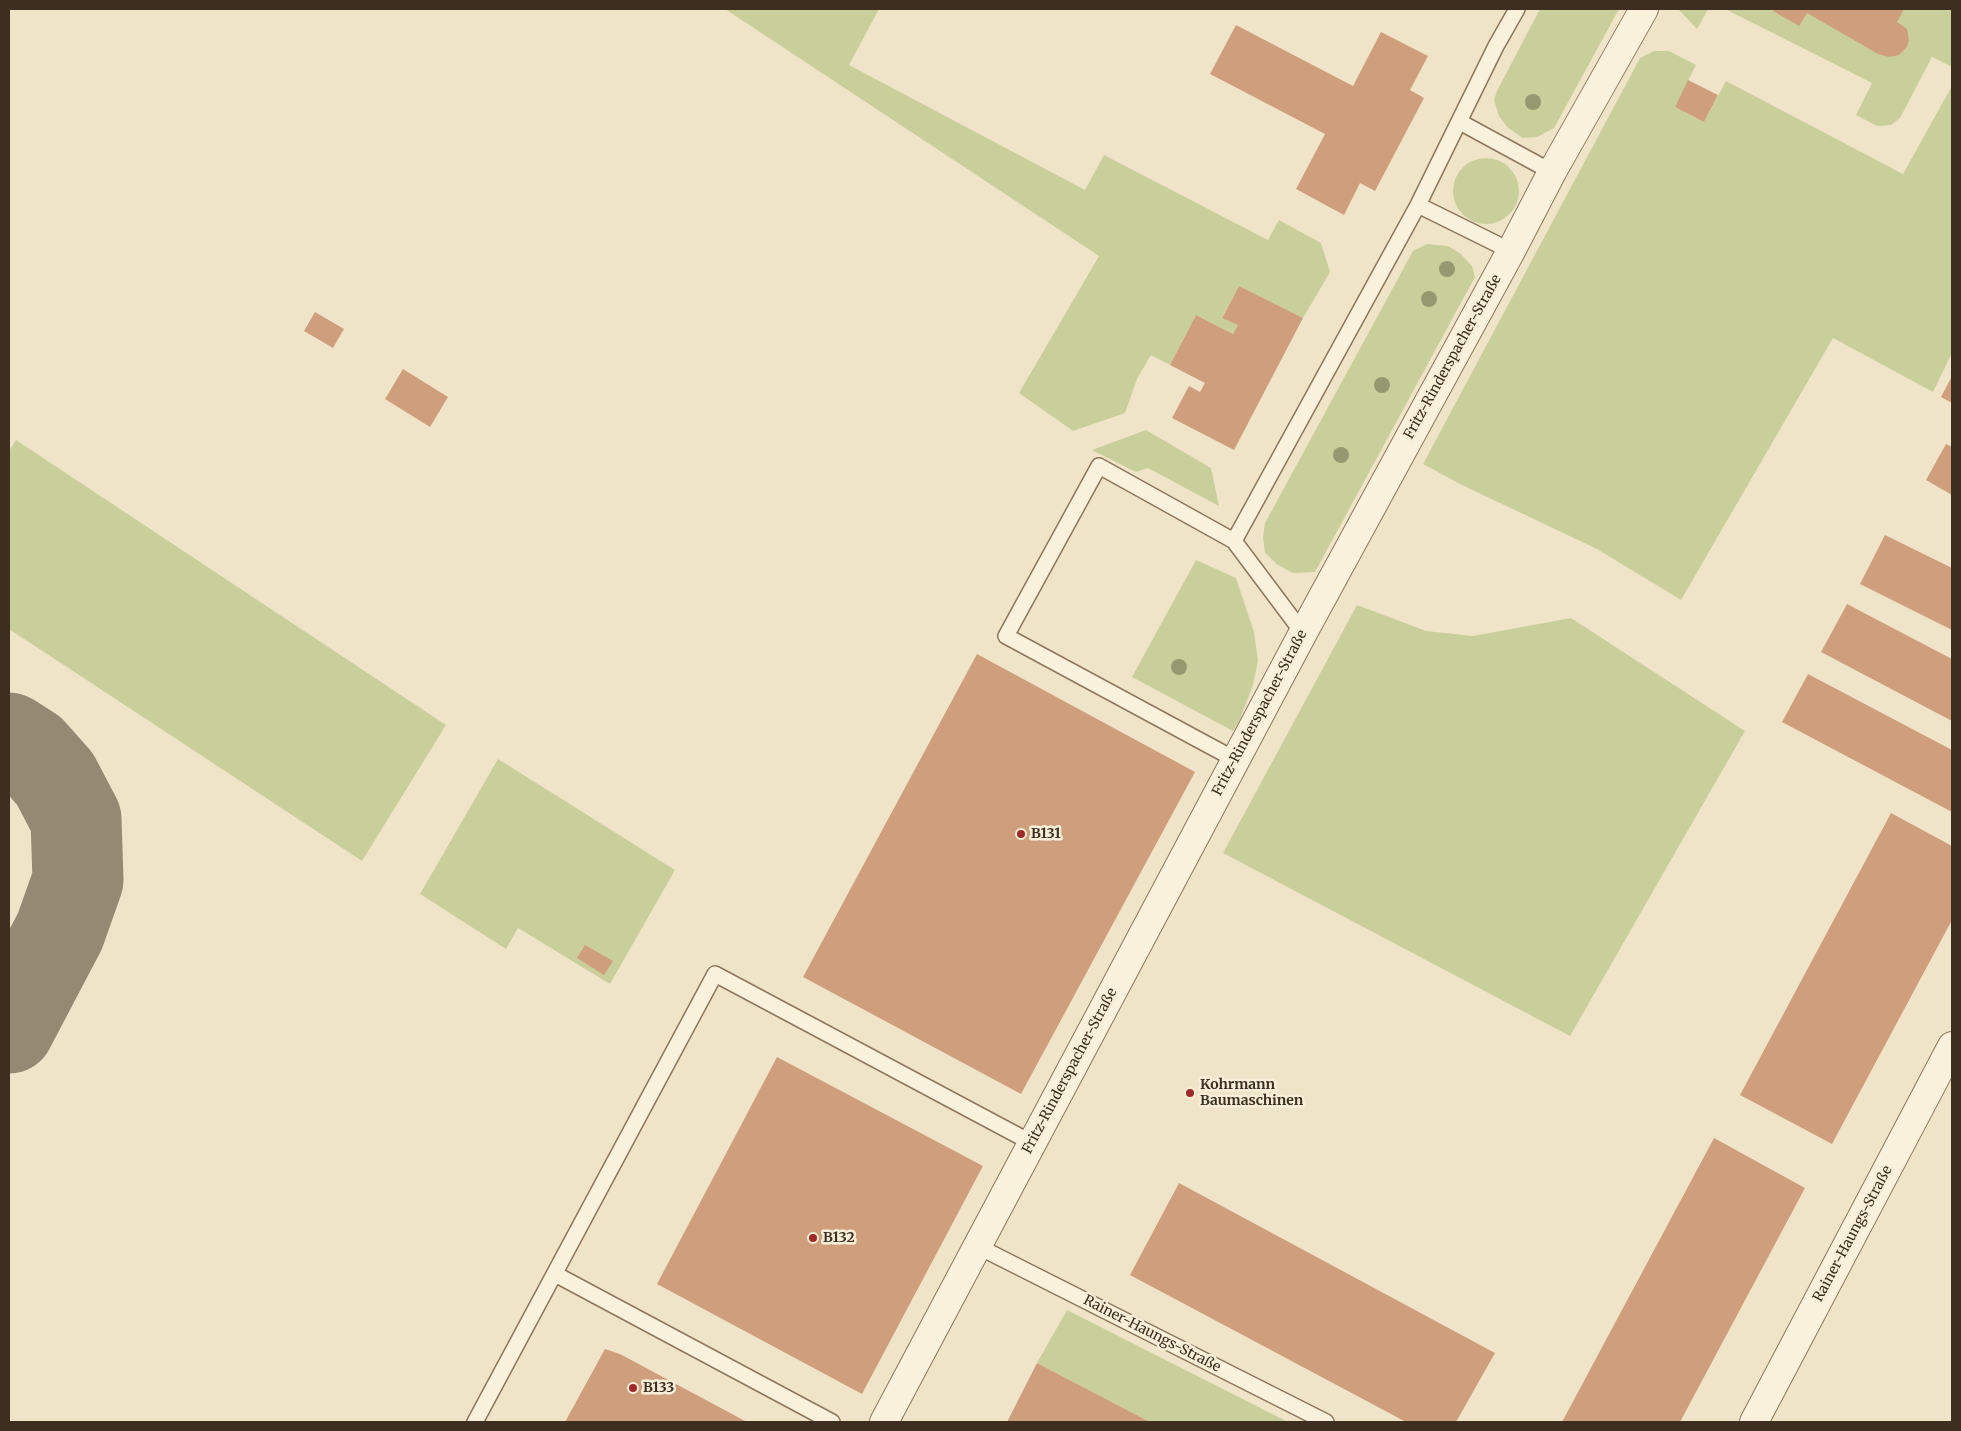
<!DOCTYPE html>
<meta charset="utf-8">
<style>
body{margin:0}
#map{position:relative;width:1961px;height:1431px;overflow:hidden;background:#f0e4c8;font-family:Merriweather,serif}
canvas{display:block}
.frame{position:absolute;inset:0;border:10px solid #3d2e20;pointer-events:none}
</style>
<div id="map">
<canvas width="1961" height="1431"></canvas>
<div class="frame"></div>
</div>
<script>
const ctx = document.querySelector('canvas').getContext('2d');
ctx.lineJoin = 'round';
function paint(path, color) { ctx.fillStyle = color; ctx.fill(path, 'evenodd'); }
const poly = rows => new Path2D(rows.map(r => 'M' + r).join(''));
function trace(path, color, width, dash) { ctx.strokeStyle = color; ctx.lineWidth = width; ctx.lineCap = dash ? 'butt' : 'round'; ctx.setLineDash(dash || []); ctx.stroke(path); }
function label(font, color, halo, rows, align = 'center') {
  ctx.font = font + ' Merriweather,serif'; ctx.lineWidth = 5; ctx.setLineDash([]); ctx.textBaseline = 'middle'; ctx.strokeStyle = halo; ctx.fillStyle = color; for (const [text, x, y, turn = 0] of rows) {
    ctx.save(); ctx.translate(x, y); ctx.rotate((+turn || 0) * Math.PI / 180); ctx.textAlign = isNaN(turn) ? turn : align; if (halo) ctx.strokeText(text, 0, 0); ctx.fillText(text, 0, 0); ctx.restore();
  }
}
const green = poly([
 [725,9,879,9,849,65,1085,190,1104,155,1268,240,1279,220,1321,243,1330,272,1303,318,1239,286,1222,317,1238,325,1233,334,1196,315,1170,365,1151,355,1137,379,1125,413,1073,431,1019,393,1099,256],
 [1540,9,1619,9,1554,128,1537,137,1523,138,1508,128,1499,116,1494,100,1497,91],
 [1678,9,1708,9,1697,29],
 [1725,9,1952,9,1952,67,1932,57,1900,118,1891,125,1877,126,1856,115,1872,83],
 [1654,51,1669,51,1696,65,1675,107,1704,122,1726,81,1903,174,1952,86,1952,353,1933,392,1833,338,1681,600,1597,549,1462,485,1423,464,1640,58],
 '1453 191a33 33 0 1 1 66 0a33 33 0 1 1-66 0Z',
 [1427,244,1448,246,1461,254,1472,266,1475,277,1315,572,1293,573,1278,565,1265,553,1263,538,1265,523,1413,251],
 [1146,430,1211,468,1219,506,1148,468,1136,472,1092,450],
 [16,440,446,725,362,861,9,629,9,451],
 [1196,560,1236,578,1254,632,1258,661,1253,685,1240,719,1233,731,1132,677],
 [1357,605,1426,631,1473,636,1571,618,1745,731,1570,1036,1223,853],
 [498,759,675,870,610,984,518,928,506,949,420,894],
 [1067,1310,1288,1422,1150,1422,1037,1363]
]);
const taxiway = poly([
 [9,738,31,752,55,779,76,819,78,880,60,931,9,1028]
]);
const building = poly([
 [1774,9,1904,9,1897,22,1907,29,1909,40,1907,47,1899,55,1889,57,1878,54,1807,13,1799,26,1773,11],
 [1236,25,1353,86,1381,32,1428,56,1410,90,1424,98,1375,191,1360,183,1344,215,1296,189,1325,134,1210,74],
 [1688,80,1718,95,1704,122,1675,107],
 [1239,286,1303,318,1234,450,1172,418,1189,386,1200,392,1205,383,1170,365,1196,315,1233,334,1238,325,1222,318],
 [315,312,344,329,333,348,304,331],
 [403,369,448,397,430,427,385,399],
 [1952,376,1952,403,1941,397],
 [1946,444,1952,447,1952,495,1926,480],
 [1885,535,1952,568,1952,630,1860,584],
 [1847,604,1952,659,1952,721,1821,652],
 [977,654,1195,772,1021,1094,803,977],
 [1808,674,1952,750,1952,812,1782,722],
 [1891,813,1952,846,1952,920,1832,1144,1740,1095],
 [585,945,613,961,604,975,577,958],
 [777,1057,983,1166,862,1394,657,1284],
 [1714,1138,1805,1188,1680,1422,1562,1422],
 [1179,1183,1495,1353,1456,1422,1406,1422,1130,1275],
 [605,1349,620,1354,747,1422,565,1422],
 [1037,1363,1150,1422,1007,1422]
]);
const lane = poly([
 [1460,122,1552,172],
 [1511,251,1418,205,1496,46,1517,9],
 [1234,541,1418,205],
 [1236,760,1006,636,1099,466,1234,541,1303,633],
 [979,1247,1326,1422],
 [555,1274,832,1422],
 [475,1422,715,974,1032,1143]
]);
const street = poly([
 [884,1422,1303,633,1511,251,1552,172,1644,9],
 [1754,1422,1952,1046]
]);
const trees = [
 [1533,102],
 [1447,269],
 [1429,299],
 [1382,385],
 [1341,455],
 [1179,667]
];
const markers = [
 [1021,834,5,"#9e2a2b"],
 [1190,1093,5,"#9e2a2b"],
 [813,1238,5,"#9e2a2b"],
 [633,1388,5,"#9e2a2b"]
];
const streetNames = [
 ["Fritz-Rinderspacher-Straße",1453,357,-61],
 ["Fritz-Rinderspacher-Straße",1260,713,-62],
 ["Fritz-Rinderspacher-Straße",1070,1071,-62],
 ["Rainer-Haungs-Straße",1853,1234,-62],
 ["Rainer-Haungs-Straße",1152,1334,27]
];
const poiNames = [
 ["B131",1031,834],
 ["Kohrmann",1200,1085],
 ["Baumaschinen",1200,1101],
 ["B132",823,1238],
 ["B133",643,1388]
];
paint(green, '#c9cf9b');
trace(taxiway, '#968974', 91);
paint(building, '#cf9f7d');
trace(lane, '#8d765c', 18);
trace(street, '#8d765c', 30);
trace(lane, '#faf1dc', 15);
trace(street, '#faf1dc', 28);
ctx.fillStyle = '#96986f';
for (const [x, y] of trees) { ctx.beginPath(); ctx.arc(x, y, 8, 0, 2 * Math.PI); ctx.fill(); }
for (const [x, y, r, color] of markers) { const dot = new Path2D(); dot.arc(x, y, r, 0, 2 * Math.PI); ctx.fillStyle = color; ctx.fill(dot); trace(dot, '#f7eed8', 2); }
label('14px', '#3d2e20', '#f7eed8', streetNames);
label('bold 14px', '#3d2e20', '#f7eed8', poiNames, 'left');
</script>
